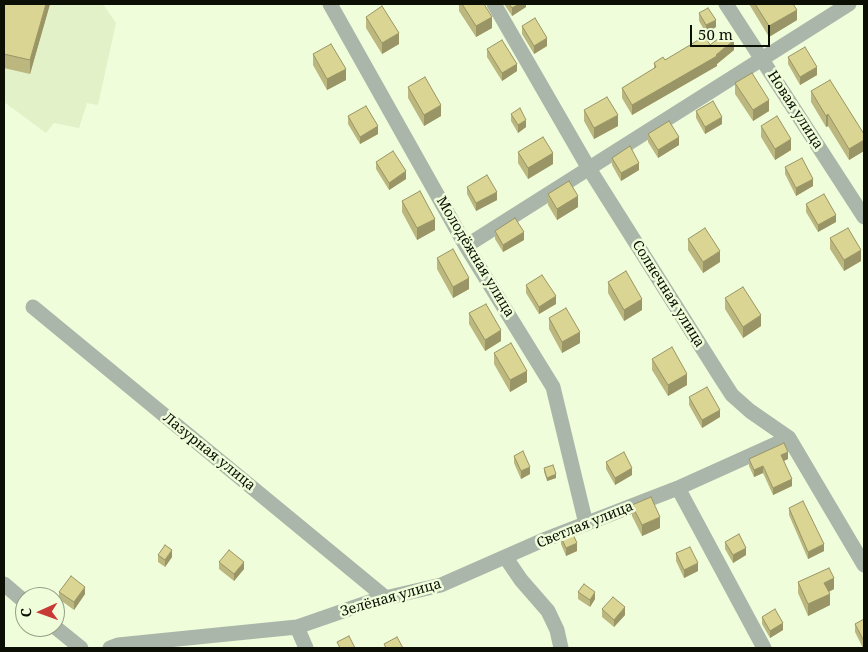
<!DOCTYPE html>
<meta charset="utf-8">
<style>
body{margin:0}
#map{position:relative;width:868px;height:652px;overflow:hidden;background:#f0fdda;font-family:"Noto Serif",serif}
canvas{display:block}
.frame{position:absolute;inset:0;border:5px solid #0b0f04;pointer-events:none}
.north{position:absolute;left:15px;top:587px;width:50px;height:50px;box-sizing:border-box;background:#f0fdda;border:1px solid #949e84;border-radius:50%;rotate:268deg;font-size:14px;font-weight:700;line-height:20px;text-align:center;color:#0b0f04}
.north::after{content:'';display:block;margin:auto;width:18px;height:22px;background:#c93a37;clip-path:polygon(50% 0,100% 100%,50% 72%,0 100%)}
.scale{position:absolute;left:690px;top:25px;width:80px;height:22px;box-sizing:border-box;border:2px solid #0b0f04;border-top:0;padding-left:6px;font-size:15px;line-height:18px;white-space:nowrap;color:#0b0f04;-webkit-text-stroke:4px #f0fdda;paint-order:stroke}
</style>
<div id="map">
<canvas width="868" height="652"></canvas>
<div class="frame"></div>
<div class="north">С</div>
<div class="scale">50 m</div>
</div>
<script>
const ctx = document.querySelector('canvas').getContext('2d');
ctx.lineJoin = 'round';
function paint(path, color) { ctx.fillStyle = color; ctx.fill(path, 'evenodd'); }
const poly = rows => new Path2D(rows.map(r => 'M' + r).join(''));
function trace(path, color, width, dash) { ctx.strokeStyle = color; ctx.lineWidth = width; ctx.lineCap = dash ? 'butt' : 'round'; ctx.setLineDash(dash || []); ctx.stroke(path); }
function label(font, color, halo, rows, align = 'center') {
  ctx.font = font + ' "Noto Serif",serif'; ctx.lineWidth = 5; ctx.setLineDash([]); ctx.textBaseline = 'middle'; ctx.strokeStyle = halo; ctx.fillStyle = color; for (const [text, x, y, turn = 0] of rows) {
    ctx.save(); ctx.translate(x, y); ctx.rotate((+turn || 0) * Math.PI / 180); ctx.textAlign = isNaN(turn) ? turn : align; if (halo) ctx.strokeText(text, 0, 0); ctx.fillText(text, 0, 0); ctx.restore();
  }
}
const built = poly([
 [4,4,103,4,116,23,98,105,87,103,79,128,54,123,46,133,4,102]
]);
const minor = poly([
 [330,4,466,246,553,387,586,524],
 [494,4,588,167,721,378,732,395,750,411,789,438,864,565],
 [726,4,864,217],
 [466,246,849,4],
 [33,307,386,598],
 [678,488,764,648],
 [506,558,521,580,548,611,557,630,561,648],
 [4,584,25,602],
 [55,627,81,648],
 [110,648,118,645,297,627],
 [306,648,297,627,372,601,441,585,541,541,678,488,789,438]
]);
const wall = poly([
 [4,4,50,4,30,74,4,68],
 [459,4,484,4,492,28,476,37,459,11],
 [504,4,526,4,526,7,512,16],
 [749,4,793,4,797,20,769,37],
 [699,13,716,27,706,33,699,21],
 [366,17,399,44,382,54,366,28],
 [522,26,547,46,534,54,522,34],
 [710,45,734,50,717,64,717,66,632,115,622,98,622,88,654,69,654,63],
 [487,49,517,71,502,81,487,57],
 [313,54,346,80,327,90,313,65],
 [788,57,817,75,800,85,788,64],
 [735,83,769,111,753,121,735,94],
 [408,87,441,116,424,126,408,98],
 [811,91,864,134,864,151,849,160,828,126,826,127,811,102],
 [584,110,618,126,594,139,584,121],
 [696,111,722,124,705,134,696,118],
 [511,114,526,127,518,133,511,121],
 [348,116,378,134,360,144,348,124],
 [761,126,791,150,775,160,761,137],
 [648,134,679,145,658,158,648,142],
 [518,152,553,164,528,179,518,163],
 [612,158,639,170,621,181,612,165],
 [376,162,406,179,389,190,376,169],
 [785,167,813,186,796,196,785,174],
 [467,187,497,200,476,211,467,194],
 [548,194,578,207,557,220,548,205],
 [402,201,435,230,417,240,402,212],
 [806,204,836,222,818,232,806,212],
 [495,231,524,240,503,252,495,239],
 [830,238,861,261,844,271,830,249],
 [688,239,720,262,703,273,688,250],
 [437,258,469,289,453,298,437,269],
 [608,282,642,310,624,321,608,293],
 [526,285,556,304,539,314,526,293],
 [725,298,761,326,743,338,725,309],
 [469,313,501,341,485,351,469,324],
 [549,318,580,343,562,353,549,329],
 [494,353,527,382,510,392,494,364],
 [652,359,687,385,668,396,652,370],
 [689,397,720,417,702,428,689,405],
 [514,456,530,474,521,479,514,463],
 [749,459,788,459,784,461,792,486,773,495,763,473,754,477,749,466],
 [606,462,632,475,615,485,606,469],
 [544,468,556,478,547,481,544,472],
 [632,505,660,528,642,536,632,516],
 [789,508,824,551,808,559,789,515],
 [561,537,577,551,566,556,561,544],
 [725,542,746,555,733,563,725,549],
 [676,553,698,571,684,578,676,561],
 [158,555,172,557,165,567,158,562],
 [219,562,244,569,234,581,219,569],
 [798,582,834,589,829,592,830,605,808,616,798,593],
 [59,592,85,594,74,610,59,599],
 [578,592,595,599,590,607,578,599],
 [602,609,625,615,614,627,602,617],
 [762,617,783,630,770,638,762,624],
 [864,619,864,648,863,648,855,632,855,624]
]);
const shadedWall = poly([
 [46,4,50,4,30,74,30,60],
 [519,4,526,4,526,7,512,16,512,8],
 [797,10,797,20,769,37,769,26],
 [492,17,492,28,476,37,476,26],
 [716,20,716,27,706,33,706,25],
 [399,33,399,44,382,54,382,43],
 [547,38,547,46,534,54,534,46],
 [734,40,734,50,717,64,717,66,632,115,632,105,716,55],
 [517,64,517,71,502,81,502,73],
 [817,67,817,75,800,85,800,77],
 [346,69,346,80,327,90,327,79],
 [769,100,769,111,753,121,753,110],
 [441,105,441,116,424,126,424,115],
 [828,114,828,126,826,127,826,116],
 [618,115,618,126,594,139,594,128],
 [722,117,722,124,705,134,705,127],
 [526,120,526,127,518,133,518,125],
 [378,126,378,134,360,144,360,137],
 [679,137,679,145,658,158,658,150],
 [791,139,791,150,775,160,775,149],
 [864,140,864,151,849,160,849,149],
 [553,153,553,164,528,179,528,168],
 [639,163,639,170,621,181,621,173],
 [406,171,406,179,389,190,389,183],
 [813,179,813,186,796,196,796,188],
 [497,192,497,200,476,211,476,203],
 [578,196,578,207,557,220,557,209],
 [836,215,836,222,818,232,818,225],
 [435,219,435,230,417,240,417,228],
 [524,232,524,240,503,252,503,245],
 [861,250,861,261,844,271,844,260],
 [720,251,720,262,703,273,703,262],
 [469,278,469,289,453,298,453,287],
 [556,296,556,304,539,314,539,307],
 [642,299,642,310,624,321,624,310],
 [761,315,761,326,743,338,743,327],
 [501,330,501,341,485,351,485,340],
 [580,332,580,343,562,353,562,342],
 [527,371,527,382,510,392,510,380],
 [687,374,687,385,668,396,668,385],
 [720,410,720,417,702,428,702,420],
 [788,452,788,459,781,462,781,455],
 [763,466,763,473,754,477,754,470],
 [530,467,530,474,521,479,521,471],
 [632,468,632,475,615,485,615,478],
 [556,474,556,478,547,481,547,478],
 [792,479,792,486,773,495,773,488],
 [660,517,660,528,642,536,642,525],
 [577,543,577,551,566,556,566,548],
 [824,544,824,551,808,559,808,552],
 [746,548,746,555,733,563,733,555],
 [172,550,172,557,165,567,165,560],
 [244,562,244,569,234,581,234,574],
 [698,563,698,571,684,578,684,570],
 [834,578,834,589,824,594,824,583],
 [85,587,85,594,74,610,74,602],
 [595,592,595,599,590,607,590,600],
 [830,594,830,605,808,616,808,604],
 [625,607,625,615,614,627,614,620],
 [783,623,783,630,770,638,770,631]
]);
const building = poly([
 [4,4,46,4,30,60,4,54,4,4],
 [462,4,484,4,492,17,476,26,462,4],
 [509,4,519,4,512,8,509,4],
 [755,4,793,4,797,10,769,26,755,4],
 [382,6,399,33,382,43,366,17,382,6],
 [708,8,716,20,706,25,699,13,708,8],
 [535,18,547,38,534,46,522,26,535,18],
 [727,32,734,40,716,55,717,56,632,105,622,88,656,67,654,63,663,57,665,60,705,36,710,45,727,32],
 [502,40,517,64,502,73,487,49,502,40],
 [331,44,346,69,327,79,313,54,331,44],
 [805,47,817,67,800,77,788,57,805,47],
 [752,73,769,100,753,110,735,83,752,73],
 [425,77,441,105,424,115,408,87,425,77],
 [830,80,864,134,864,140,849,149,828,114,826,116,811,91,830,80],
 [607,97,618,115,594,128,584,110,607,97],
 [713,101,722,117,705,127,696,111,713,101],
 [366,106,378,126,360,137,348,116,366,106],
 [520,108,526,120,518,125,511,114,520,108],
 [777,116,791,139,775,149,761,126,777,116],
 [669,121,679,137,658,150,648,134,669,121],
 [543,137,553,153,528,168,518,152,543,137],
 [630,146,639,163,621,173,612,158,630,146],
 [393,151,406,171,389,183,376,162,393,151],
 [802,158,813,179,796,188,785,167,802,158],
 [487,175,497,192,476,203,467,187,487,175],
 [569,181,578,196,557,209,548,194,569,181],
 [420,191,435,219,417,228,402,201,420,191],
 [824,194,836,215,818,225,806,204,824,194],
 [515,218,524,232,503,245,495,231,515,218],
 [705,228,720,251,703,262,688,239,705,228],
 [848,228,861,250,844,260,830,238,848,228],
 [453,249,469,278,453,287,437,258,453,249],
 [626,271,642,299,624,310,608,282,626,271],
 [542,275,556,296,539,307,526,285,542,275],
 [743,287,761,315,743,327,725,298,743,287],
 [486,304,501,330,485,340,469,313,486,304],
 [566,308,580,332,562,342,549,318,566,308],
 [511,343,527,371,510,380,494,353,511,343],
 [672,347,687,374,668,385,652,359,672,347],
 [707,387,720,410,702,420,689,397,707,387],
 [784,443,788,452,781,455,792,479,773,488,763,466,754,470,749,459,784,443],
 [523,451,530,467,521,471,514,456,523,451],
 [624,452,632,468,615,478,606,462,624,452],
 [553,465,556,474,547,478,544,468,553,465],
 [651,497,660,517,642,525,632,505,651,497],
 [803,501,824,544,808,552,789,508,803,501],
 [572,532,577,543,566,548,561,537,572,532],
 [739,534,746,548,733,555,725,542,739,534],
 [165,545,172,550,165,560,158,555,165,545],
 [690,547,698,563,684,570,676,553,690,547],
 [229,550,244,562,234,574,219,562,229,550],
 [829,568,834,578,824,583,830,594,808,604,798,582,829,568],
 [71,576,85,587,74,602,59,592,71,576],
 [584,584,595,592,590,600,578,592,584,584],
 [613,597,625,607,614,620,602,609,613,597],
 [775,609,783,623,770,631,762,617,775,609],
 [864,619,864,641,855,624,864,619],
 [349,636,355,648,340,648,337,642,349,636],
 [397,637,403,648,386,648,384,644,397,637]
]);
const streetNames = [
 ["Новая улица",795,110,57],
 ["Молодёжная улица",475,257,59],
 ["Солнечная улица",668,294,58],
 ["Лазурная улица",209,452,39],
 ["Светлая улица",585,525,-22],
 ["Зелёная улица",391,598,-16]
];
paint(built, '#e2f1c7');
trace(minor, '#abb6aa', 15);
paint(wall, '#bbb77e');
paint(shadedWall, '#999566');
paint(building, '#dad592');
trace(building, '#999566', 1);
label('14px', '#0b0f04', '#f0fdda', streetNames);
</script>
